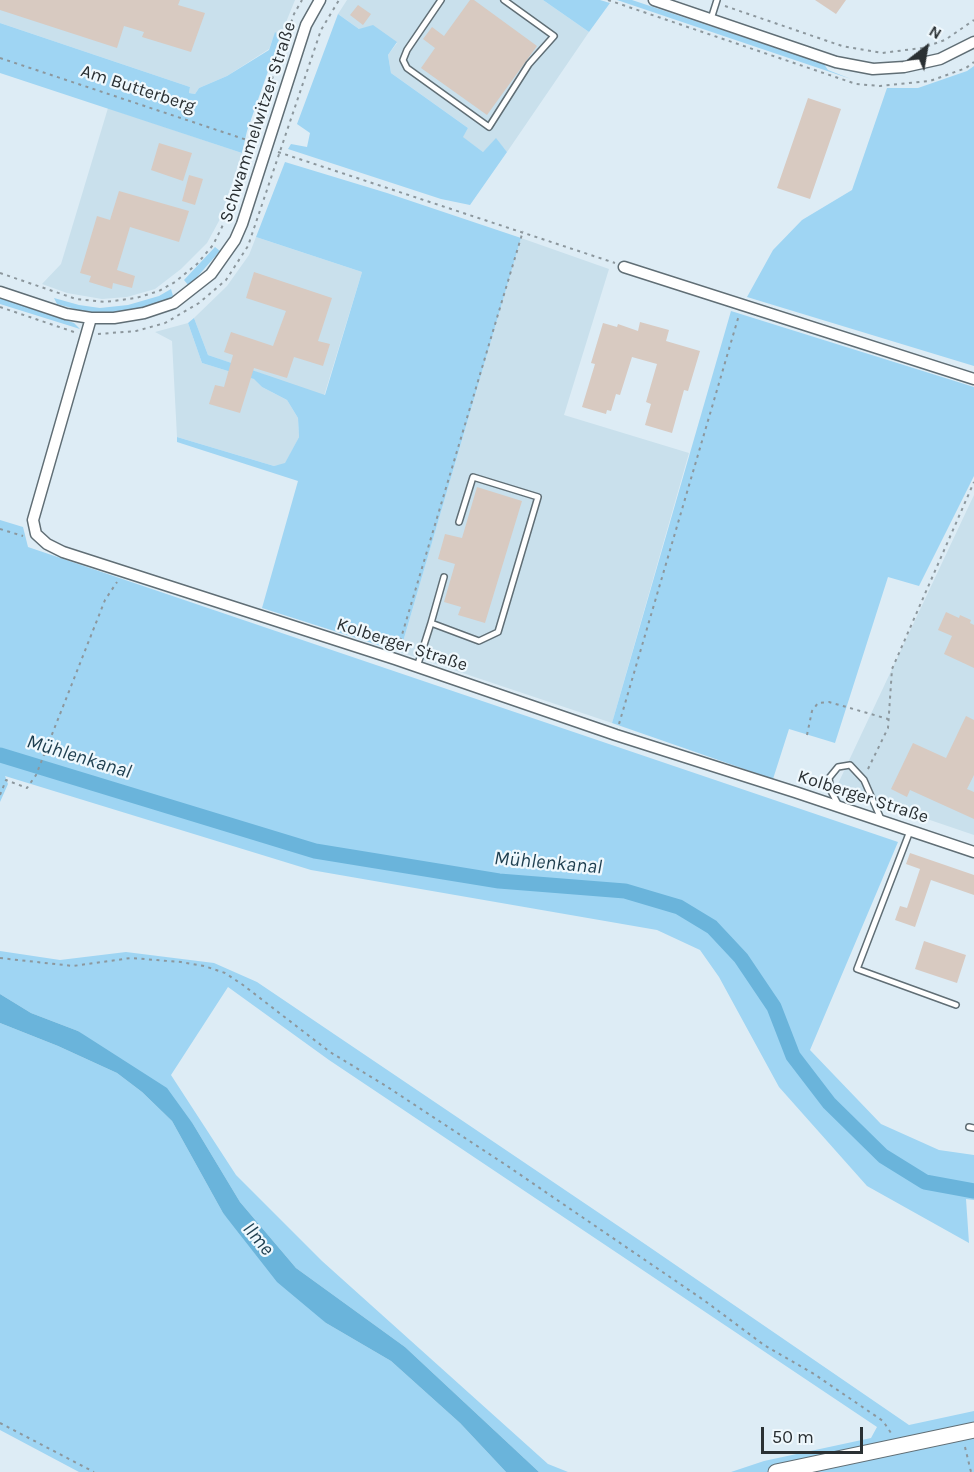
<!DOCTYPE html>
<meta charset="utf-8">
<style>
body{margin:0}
#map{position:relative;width:974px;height:1472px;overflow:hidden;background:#ddecf5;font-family:Karla,sans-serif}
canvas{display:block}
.north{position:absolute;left:896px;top:18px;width:60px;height:60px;-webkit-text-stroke:4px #eff8fd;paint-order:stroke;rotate:31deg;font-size:16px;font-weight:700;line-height:24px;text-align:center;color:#2a3033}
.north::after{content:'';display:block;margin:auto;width:21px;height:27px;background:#2a3033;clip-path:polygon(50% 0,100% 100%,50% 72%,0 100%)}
.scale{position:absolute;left:761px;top:1427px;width:102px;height:27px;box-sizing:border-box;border:3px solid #2a3033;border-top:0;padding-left:8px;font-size:18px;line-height:21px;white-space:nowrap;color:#2a3033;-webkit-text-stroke:4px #eff8fd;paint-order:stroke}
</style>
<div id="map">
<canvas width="974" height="1472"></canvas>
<div class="north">N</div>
<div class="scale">50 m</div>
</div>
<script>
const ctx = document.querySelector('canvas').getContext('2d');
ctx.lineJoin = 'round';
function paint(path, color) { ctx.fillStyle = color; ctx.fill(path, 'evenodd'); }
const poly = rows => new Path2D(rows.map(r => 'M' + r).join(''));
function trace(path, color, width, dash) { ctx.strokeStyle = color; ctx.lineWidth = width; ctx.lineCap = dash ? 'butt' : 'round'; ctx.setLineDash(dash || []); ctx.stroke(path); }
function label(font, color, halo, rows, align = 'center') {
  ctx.font = font + ' Karla,sans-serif'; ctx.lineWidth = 4.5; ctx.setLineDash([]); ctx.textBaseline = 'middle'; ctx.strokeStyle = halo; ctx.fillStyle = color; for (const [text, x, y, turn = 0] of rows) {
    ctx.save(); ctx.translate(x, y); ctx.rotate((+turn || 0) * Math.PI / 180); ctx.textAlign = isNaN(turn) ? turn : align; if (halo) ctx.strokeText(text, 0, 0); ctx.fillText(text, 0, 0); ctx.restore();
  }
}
const built = poly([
 [0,0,295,0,280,37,275,33,269,49,227,76,199,88,195,94,189,93,190,87,0,23],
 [347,0,543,0,589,32,507,152,496,139,483,152,462,137,468,128,391,73,388,55,397,43,359,29,338,14],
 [108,108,242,153,220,219,207,243,181,269,155,289,127,297,102,299,67,293,42,284,61,264],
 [256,237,362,272,324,396,208,355,194,318,227,286,249,255],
 [521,238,609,269,564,415,689,453,612,723,400,652],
 [188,323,202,363,255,379,262,387,287,400,298,418,299,437,285,464,274,466,177,437,172,341,155,332],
 [974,495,974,835,836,788]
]);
const green = poly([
 [543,0,600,0,610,3,589,32],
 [617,0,632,0,824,64,828,70,851,79],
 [338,14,359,29,373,25,397,42,388,55,391,73,468,128,463,137,483,152,496,138,507,152,470,205,441,199,288,149,291,144,307,147,310,133,297,124],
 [0,23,190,87,189,93,195,94,199,88,227,76,269,50,275,32,280,37,247,131,242,153,0,73],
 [974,66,974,366,747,297,773,250,802,220,852,190,887,88,918,88,967,71],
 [285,162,387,193,521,238,400,652,262,608,298,481,177,442,177,437,274,466,285,463,299,437,298,418,287,400,262,387,254,379,202,363,188,323,194,318,208,355,325,395,362,272,256,237],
 [215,247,220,251,189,286,184,280],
 [171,289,173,296,163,302,145,309,117,313,85,312,68,307,57,304,54,298,79,305,100,308,128,305,159,296],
 [0,298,74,323,80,329,0,304],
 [731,311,974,387,974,476,919,586,888,577,835,743,789,729,773,779,612,723],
 [0,520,23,527,28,547,898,842,810,1050,881,1124,939,1150,974,1155,974,1200,966,1199,969,1243,867,1186,779,1087,719,977,700,950,657,930,311,870,5,776,8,784,0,802],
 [0,951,60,960,126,952,214,963,257,982,642,1242,909,1425,974,1411,974,1472,731,1472,764,1461,871,1438,877,1427,329,1060,228,987,171,1075,236,1175,322,1261,548,1464,568,1472,539,1472,405,1347,296,1268,240,1202,193,1124,78,1031,31,1013,0,994],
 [0,1023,58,1046,117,1073,142,1092,172,1121,223,1213,326,1323,391,1361,460,1423,506,1472,79,1472,0,1430]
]);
const water = poly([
 [0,994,31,1013,78,1031,167,1088,193,1124,240,1202,296,1268,405,1347,539,1472,506,1472,460,1423,391,1361,326,1323,277,1282,223,1213,172,1121,142,1092,117,1073,58,1046,0,1023]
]);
const canal = poly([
 [0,755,315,851,499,881,625,891,679,907,712,927,741,958,774,1007,793,1056,829,1103,883,1156,925,1182,974,1191]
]);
const building = poly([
 [0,0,180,0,178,5,205,13,191,52,142,37,144,32,124,26,117,48,0,10],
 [470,0,474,0,537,46,487,115,421,68,435,48,423,39,432,27,444,36],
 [815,0,846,0,836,14],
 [358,5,371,14,363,25,350,15],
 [808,98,841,109,810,199,777,188],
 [159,143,192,153,183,181,151,170],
 [189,175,203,179,195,205,182,201],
 [119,191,189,211,179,242,130,227,117,270,135,276,132,288,113,283,112,289,89,282,91,276,80,273,97,216,110,220],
 [254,272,332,298,318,341,330,344,323,366,294,357,287,378,254,368,240,413,209,404,215,385,224,387,233,355,224,352,231,332,273,346,286,311,246,298],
 [640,322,669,330,666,341,700,351,688,391,684,390,672,433,645,425,651,404,646,402,657,364,632,357,620,395,616,394,611,411,607,410,606,414,582,407,595,364,591,363,603,323,617,327,618,324,638,331],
 [477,487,522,501,485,623,458,615,461,607,444,602,455,564,438,559,445,534,462,538],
 [946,612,959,618,960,615,971,620,970,623,974,625,974,668,944,654,952,636,938,630],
 [966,716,974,720,974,775,967,789,974,792,974,819,910,790,907,797,891,789,913,743,946,758],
 [910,853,974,875,974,895,931,880,915,927,895,920,900,906,907,908,920,869,906,864],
 [924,941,966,955,957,983,915,969]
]);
const path = poly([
 [608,0,856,84,880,86,930,81,966,68,974,62],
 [725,6,842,46,882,53,922,48,945,40,974,20],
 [0,58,256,143],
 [278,152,615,263],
 [0,273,76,299,105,302,136,298,159,291,175,282,197,264,213,245,222,227,294,14,302,0],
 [0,307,74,332],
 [98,334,136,331,165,323,199,303,226,280,248,246,321,30,339,0],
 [0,529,23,536],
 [398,648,523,231],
 [619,724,739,315],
 [807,735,812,711,818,703,829,702,888,719],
 [868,769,888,728,892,669,974,482],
 [0,795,6,780,27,788,36,775,105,600,117,582],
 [0,958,73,966,131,958,181,962,204,966,225,973,243,985,330,1052,386,1086,506,1165,705,1301,764,1345,814,1374,883,1421,891,1433],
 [0,1423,94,1472],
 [965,1447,971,1472]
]);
const lane = poly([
 [441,0,407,50,403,60,407,68,489,127,529,64,554,36,504,0],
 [711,19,717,0],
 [431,623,444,577],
 [417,667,431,623,479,641,498,632,538,497,473,477,459,522],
 [839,806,831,791,829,778,838,767,850,765,864,780,881,819],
 [910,831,857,969,956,1005],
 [969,1127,974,1128]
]);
const street = poly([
 [654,0,836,62,873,69,904,67,940,59,974,42],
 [624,267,974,379],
 [0,292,66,314,91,318,114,318,144,313,174,303,211,274,235,240,242,224,306,25,320,0],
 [91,318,33,520,36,534,47,544,63,552,395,659,616,735,795,792,974,852]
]);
const secondary = poly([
 [776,1472,974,1430]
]);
const streetNames = [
 ["Am Butterberg",138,89,18],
 ["Schwammelwitzer Straße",258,122,-72],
 ["Kolberger Straße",402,645,18],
 ["Kolberger Straße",863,797,18]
];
const waterNames = [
 ["Mühlenkanal",79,757,17],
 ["Mühlenkanal",548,863,5],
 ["Ilme",258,1239,50]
];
paint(built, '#c9e0ec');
paint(green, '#9fd5f3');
paint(water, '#6ab4db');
trace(canal, '#6ab4db', 15);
paint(building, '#d8cac1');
trace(lane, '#606e75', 8);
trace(street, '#606e75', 13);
trace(secondary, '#606e75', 17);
trace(path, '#8c979d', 2, [3, 4.5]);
trace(lane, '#fff', 5);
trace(street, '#fff', 10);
trace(secondary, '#fff', 15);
label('18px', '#2a3033', '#eff8fd', streetNames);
label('italic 20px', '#1d3e4f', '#eff8fd', waterNames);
</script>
